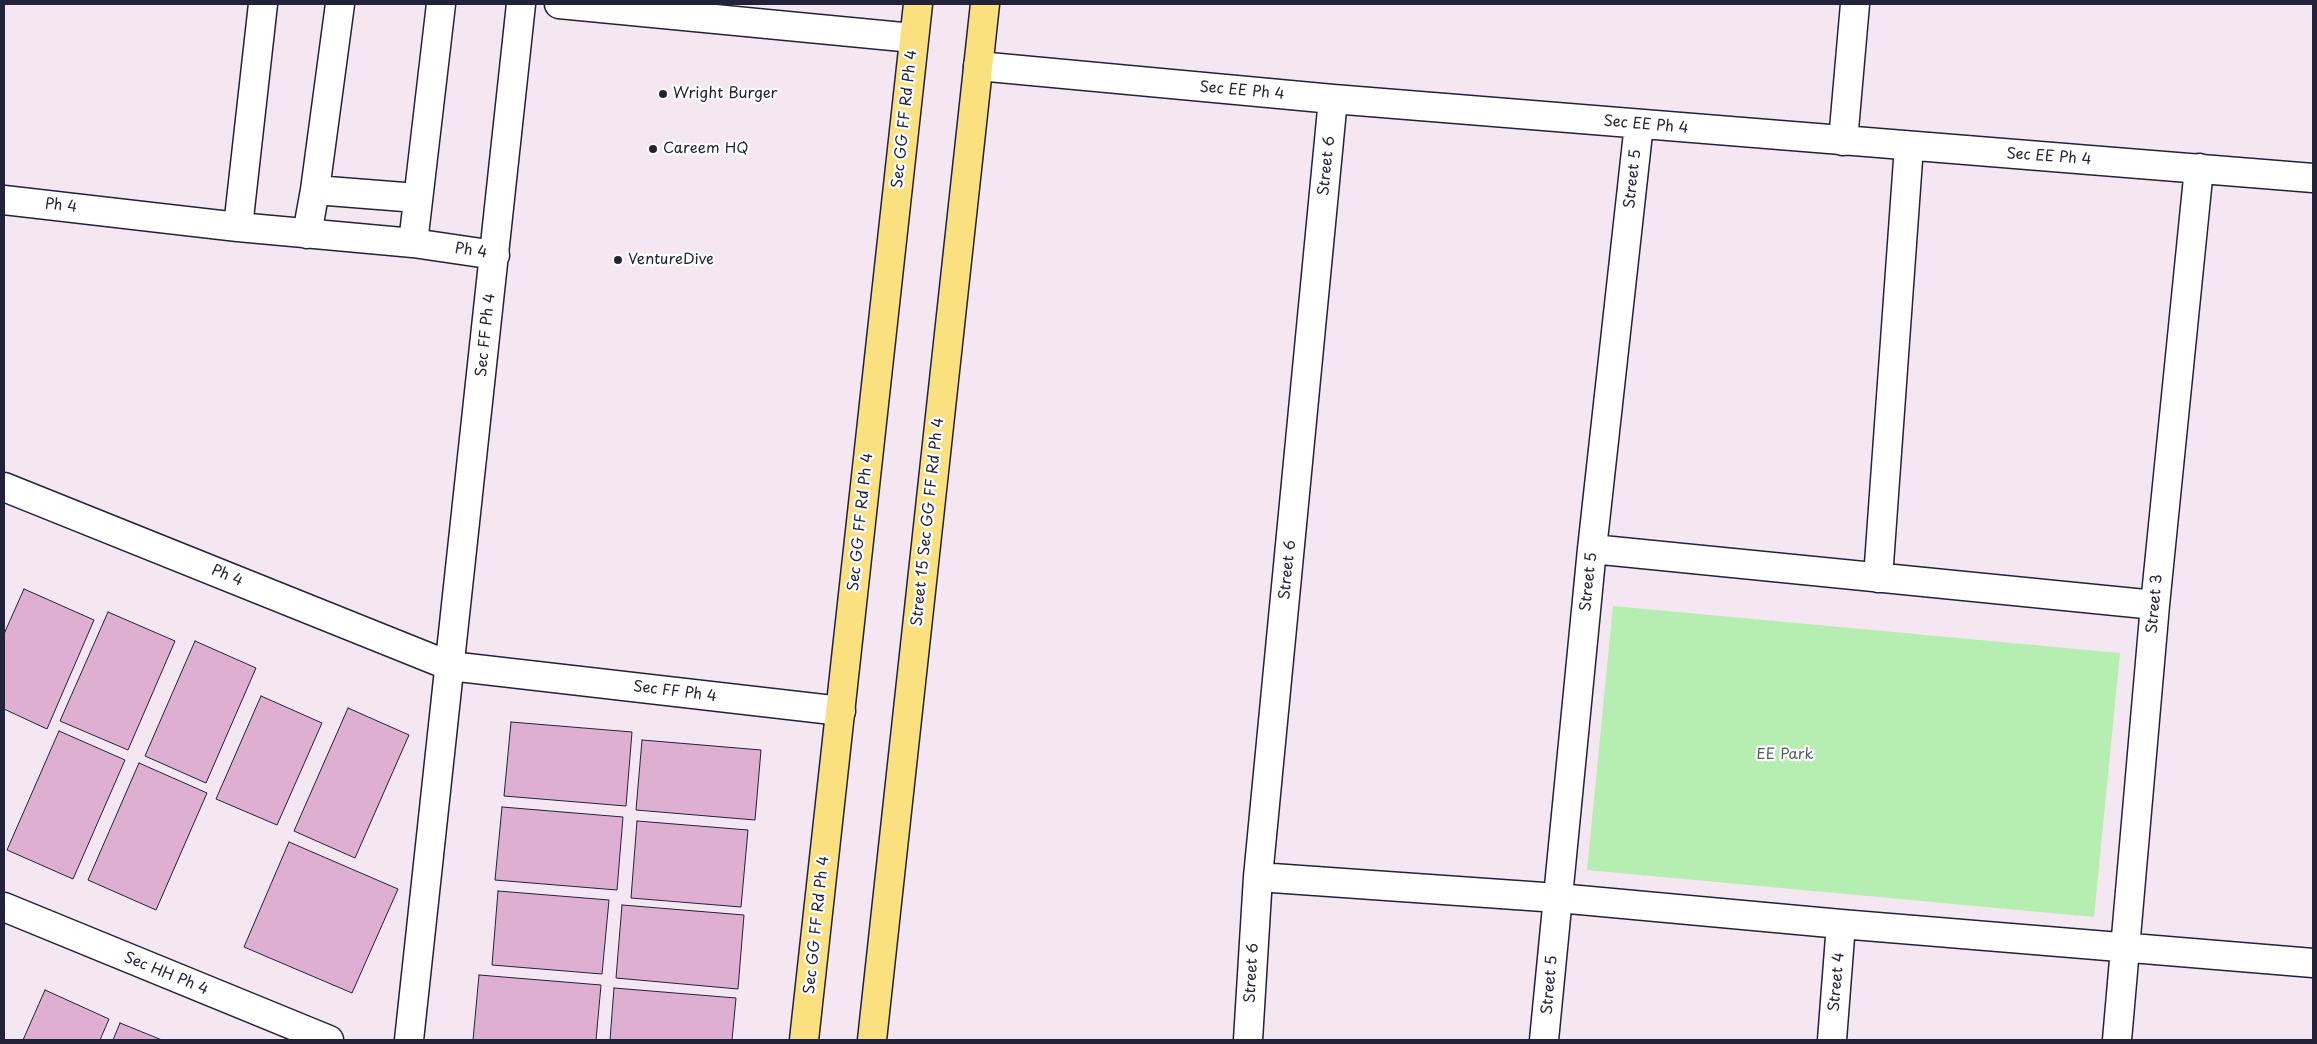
<!DOCTYPE html>
<style>
body{margin:0}
#map{position:relative;width:2317px;height:1044px;overflow:hidden;background:#f5e7f1;font-family:"Playpen Sans",sans-serif}
canvas{display:block}
.frame{position:absolute;inset:0;border:5px solid #22223b;pointer-events:none}
</style>
<div id="map">
<canvas width="2317" height="1044"></canvas>
<div class="frame"></div>
</div>
<script>
const ctx = document.querySelector('canvas').getContext('2d');
ctx.lineJoin = 'round';
function paint(path, color) { ctx.fillStyle = color; ctx.fill(path, 'evenodd'); }
const poly = rows => new Path2D(rows.map(r => 'M' + r).join(''));
function trace(path, color, width, dash) { ctx.strokeStyle = color; ctx.lineWidth = width; ctx.lineCap = dash ? 'butt' : 'round'; ctx.setLineDash(dash || []); ctx.stroke(path); }
function label(font, color, halo, rows, align = 'center') {
  ctx.font = font + ' "Playpen Sans",sans-serif'; ctx.lineWidth = 4.5; ctx.setLineDash([]); ctx.textBaseline = 'middle'; ctx.strokeStyle = halo; ctx.fillStyle = color; for (const [text, x, y, turn = 0] of rows) {
    ctx.save(); ctx.translate(x, y); ctx.rotate((+turn || 0) * Math.PI / 180); ctx.textAlign = isNaN(turn) ? turn : align; if (halo) ctx.strokeText(text, 0, 0); ctx.fillText(text, 0, 0); ctx.restore();
  }
}
const green = poly([
 [1613,606,2120,653,2094,917,1587,870]
]);
const building = poly([
 [24,589,94,620,47,729,4,709,4,634,24,589],
 [108,612,175,641,128,750,60,721,108,612],
 [195,641,256,668,206,783,145,756,195,641],
 [261,696,322,723,277,825,216,799,261,696],
 [348,708,409,735,355,858,294,831,348,708],
 [511,722,632,732,626,806,504,796,511,722],
 [59,731,125,760,73,879,7,850,59,731],
 [642,740,761,750,755,820,636,810,642,740],
 [139,763,207,793,156,910,88,880,139,763],
 [502,807,623,817,617,890,495,880,502,807],
 [637,821,748,830,741,907,631,898,637,821],
 [289,842,398,889,352,993,244,947,289,842],
 [498,891,609,900,602,974,492,965,498,891],
 [622,905,744,915,738,989,616,978,622,905],
 [479,975,601,985,596,1040,473,1040,479,975],
 [614,988,736,998,732,1040,610,1040,614,988],
 [45,990,109,1019,100,1040,23,1040,45,990],
 [120,1023,162,1040,113,1040,120,1023]
]);
const minor = poly([
 [559,4,913,38],
 [978,66,1333,99,2313,178],
 [1843,141,1855,4],
 [315,190,417,198],
 [4,200,238,227,413,243,495,255],
 [238,227,263,4],
 [307,234,315,190,340,4],
 [413,243,441,4],
 [4,487,450,666,841,711],
 [1592,549,2155,605],
 [1878,578,1909,146],
 [1258,877,1558,898,1841,924,2313,963],
 [4,907,329,1040],
 [409,1040,521,4],
 [1248,1040,1258,877,1333,99],
 [1544,1040,1592,549,1639,124],
 [1832,1040,1841,924],
 [2117,1040,2155,605,2199,168]
]);
const major = poly([
 [804,1040,918,4],
 [872,1040,985,4]
]);
const markers = [
 [663,94,5,"#22223b"],
 [653,149,5,"#22223b"],
 [618,260,5,"#22223b"]
];
const streetNames = [
 ["Sec EE Ph 4",1242,91,5],
 ["Sec GG FF Rd Ph 4",905,119,-84],
 ["Sec EE Ph 4",1646,125,5],
 ["Sec EE Ph 4",2049,157,4],
 ["Street 6",1327,166,-84],
 ["Street 5",1633,179,-84],
 ["Ph 4",61,206,6],
 ["Ph 4",471,251,8],
 ["Sec FF Ph 4",486,335,-84],
 ["Sec GG FF Rd Ph 4",861,522,-84],
 ["Street 15 Sec GG FF Rd Ph 4",928,522,-84],
 ["Street 6",1288,570,-84],
 ["Ph 4",227,576,22],
 ["Street 5",1589,582,-84],
 ["Street 3",2155,604,-85],
 ["Sec FF Ph 4",675,692,7],
 ["Sec GG FF Rd Ph 4",817,925,-84],
 ["Street 6",1252,973,-87],
 ["Sec HH Ph 4",166,974,22],
 ["Street 4",1837,982,-85],
 ["Street 5",1550,985,-85]
];
const poiNames = [
 ["Wright Burger",673,94],
 ["Careem HQ",663,149],
 ["VentureDive",628,260]
];
const parkNames = [
 ["EE Park",1785,755]
];
paint(green, '#b6edb0');
paint(building, '#deafd0');
trace(building, '#22223b', 1);
trace(minor, '#22223b', 31);
trace(major, '#22223b', 31);
trace(minor, '#fff', 28);
trace(major, '#fbe080', 28);
for (const [x, y, r, color] of markers) { const dot = new Path2D(); dot.arc(x, y, r, 0, 2 * Math.PI); ctx.fillStyle = color; ctx.fill(dot); trace(dot, '#fff', 2); }
label('15px', '#22223b', '#fff', streetNames);
label('15px', '#22223b', '#fff', poiNames, 'left');
label('15px', '#4e5f5e', '#fff', parkNames);
</script>
